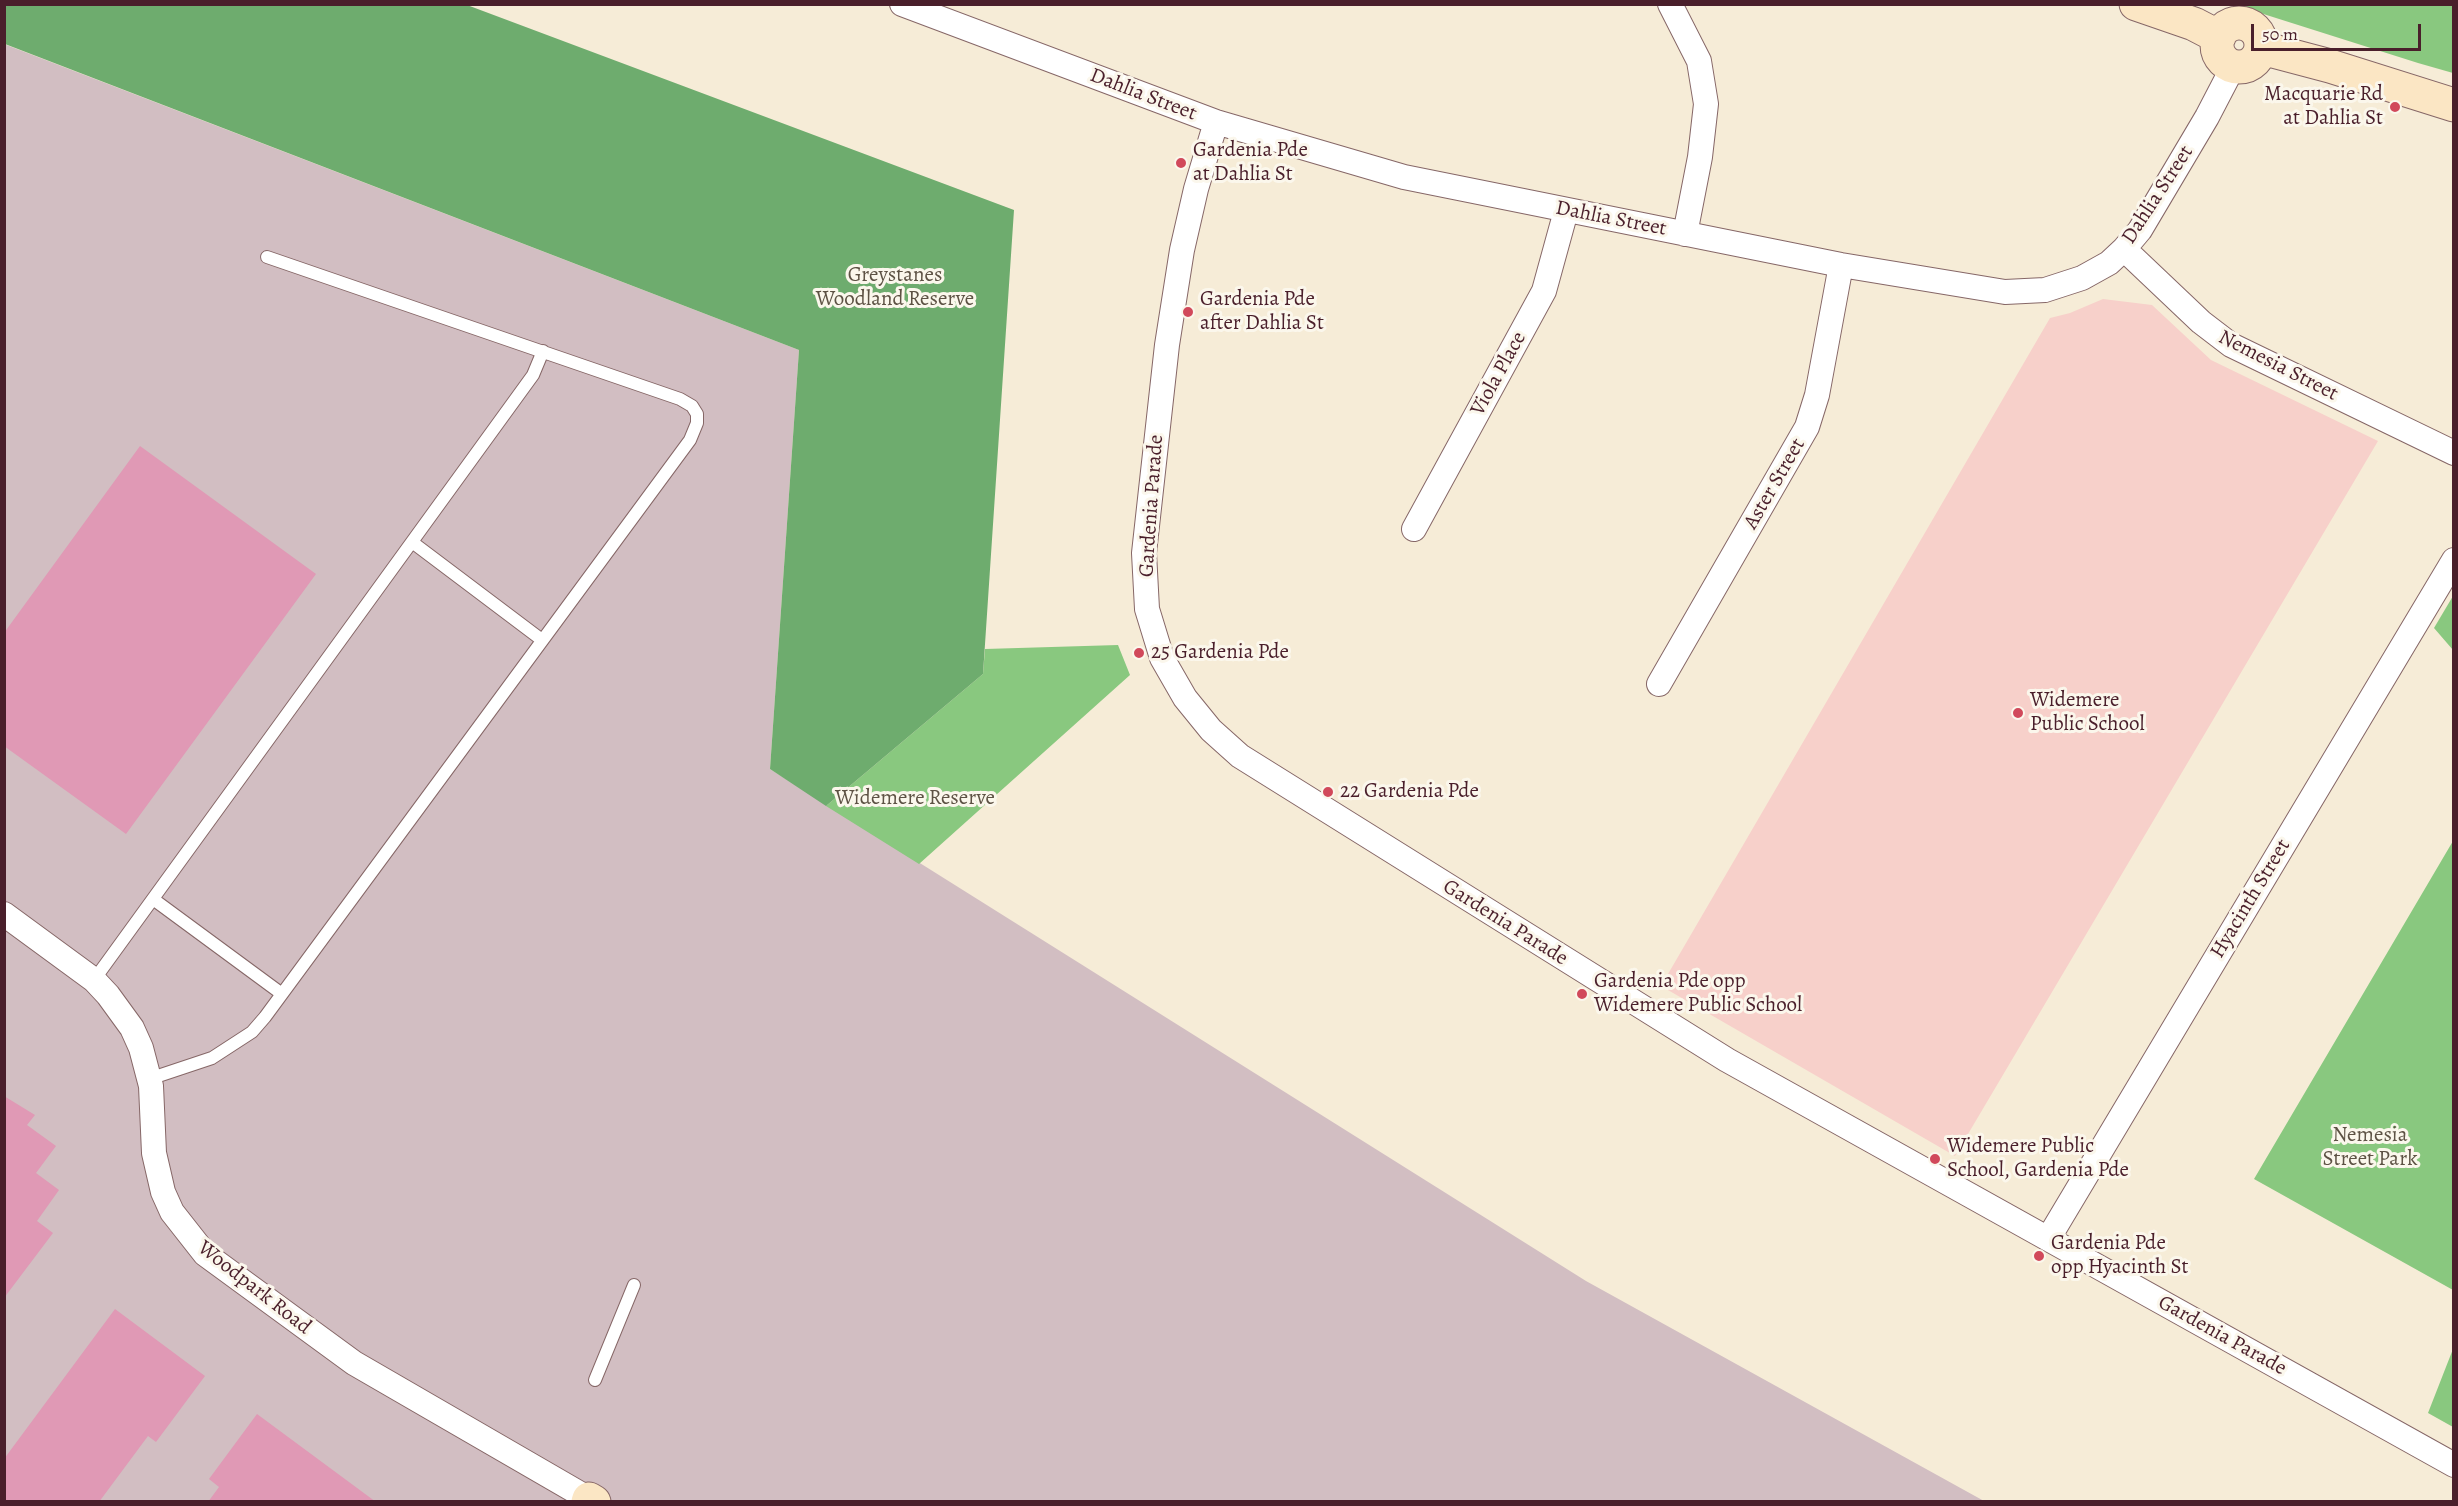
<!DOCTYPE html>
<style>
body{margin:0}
#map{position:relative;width:2458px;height:1506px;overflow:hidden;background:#f6ecd7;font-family:Alegreya,serif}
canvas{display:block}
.frame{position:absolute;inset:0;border:6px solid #4a1f2b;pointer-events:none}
.scale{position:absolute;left:2251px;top:24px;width:170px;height:27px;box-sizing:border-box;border:3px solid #4a1f2b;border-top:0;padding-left:8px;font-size:18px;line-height:21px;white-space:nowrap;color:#4a1f2b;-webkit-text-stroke:4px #fbf7ec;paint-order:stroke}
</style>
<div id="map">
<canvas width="2458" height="1506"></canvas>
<div class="frame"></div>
<div class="scale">50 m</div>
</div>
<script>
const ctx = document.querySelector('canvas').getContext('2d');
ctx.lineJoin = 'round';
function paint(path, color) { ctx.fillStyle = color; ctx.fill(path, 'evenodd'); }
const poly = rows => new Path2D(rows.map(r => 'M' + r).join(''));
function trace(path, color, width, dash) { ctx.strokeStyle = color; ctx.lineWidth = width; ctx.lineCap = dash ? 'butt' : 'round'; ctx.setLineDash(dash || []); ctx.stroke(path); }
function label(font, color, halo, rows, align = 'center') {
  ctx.font = font + ' Alegreya,serif'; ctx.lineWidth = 6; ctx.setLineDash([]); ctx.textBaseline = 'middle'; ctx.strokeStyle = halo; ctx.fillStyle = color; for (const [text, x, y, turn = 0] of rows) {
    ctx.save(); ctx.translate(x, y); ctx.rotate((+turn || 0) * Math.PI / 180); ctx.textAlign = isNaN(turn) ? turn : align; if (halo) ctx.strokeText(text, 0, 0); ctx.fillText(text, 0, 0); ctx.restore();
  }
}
const built = poly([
 [2103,299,2152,305,2211,360,2378,441,1955,1156,1661,986,2050,318,2070,313]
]);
const industrial = poly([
 [4,44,799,350,770,769,1586,1281,1984,1501,5,1501]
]);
const green = poly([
 [2235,5,2453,5,2453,73,2418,63],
 [2453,596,2453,650,2434,628],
 [1118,645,1130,675,919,864,826,806,983,674,985,649],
 [2453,841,2453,1290,2254,1179],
 [2453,1349,2453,1427,2428,1413]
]);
const forest = poly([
 [4,5,467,5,1014,210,983,674,826,806,770,769,799,350,5,44]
]);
const building = poly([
 [140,446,316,574,126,834,4,746,4,633],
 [4,1096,35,1115,27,1125,56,1146,36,1173,59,1190,37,1221,53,1233,4,1298],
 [115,1309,205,1376,156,1442,148,1436,99,1502,4,1502,4,1459],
 [257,1414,376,1502,208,1502,219,1487,209,1479]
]);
const lane = poly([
 [412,542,542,640],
 [153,899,282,994],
 [94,980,533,375,543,351],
 [149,1079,212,1058,252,1032,265,1017,690,440,697,423,697,414,692,406,680,399,267,257],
 [595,1380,634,1285]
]);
const street = poly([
 [902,4,1216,122,1404,177,1841,265,2005,292,2045,290,2082,278,2109,263,2124,249,2140,230,2207,117,2233,67],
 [1670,4,1699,61,1706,104,1700,157,1685,234],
 [1216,122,1196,189,1182,250,1167,345,1144,553,1147,609,1162,658,1185,698,1211,730,1240,756,1727,1060,2454,1465],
 [2124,249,2201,322,2231,345,2454,453],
 [1414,529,1544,291,1566,211],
 [1659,684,1807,427,1817,395,1841,265],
 [4,914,94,980,108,995,132,1028,141,1048,151,1086,154,1153,163,1192,172,1212,205,1254,354,1363,589,1499],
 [2048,1239,2454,560]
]);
const secondary = poly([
 [2136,4,2194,24,2219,37],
 '2217 45a22 22 0 1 1 44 0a22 22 0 1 1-44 0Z',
 [2262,48,2330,66,2454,105],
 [588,1502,589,1499,594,1502]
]);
const markers = [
 [2395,107,6,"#d1495b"],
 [1181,163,6,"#d1495b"],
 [1188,312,6,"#d1495b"],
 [1139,653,6,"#d1495b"],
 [2018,713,6,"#d1495b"],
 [1328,792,6,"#d1495b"],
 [1582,994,6,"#d1495b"],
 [1935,1159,6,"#d1495b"],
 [2039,1256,6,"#d1495b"]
];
const streetNames = [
 ["Dahlia Street",1143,95,21],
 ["Dahlia Street",2158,195,-57],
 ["Dahlia Street",1611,219,11],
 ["Nemesia Street",2278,366,27],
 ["Viola Place",1499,374,-61],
 ["Aster Street",1775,484,-60],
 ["Gardenia Parade",1152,506,-86],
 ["Hyacinth Street",2251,899,-59],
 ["Gardenia Parade",1505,923,32],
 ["Woodpark Road",254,1288,38],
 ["Gardenia Parade",2222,1336,29]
];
const poiNames = [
 ["Macquarie Rd",2383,95,"right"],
 ["at Dahlia St",2383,119,"right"],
 ["Gardenia Pde",1193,151],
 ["at Dahlia St",1193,175],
 ["Gardenia Pde",1200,300],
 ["after Dahlia St",1200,324],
 ["25 Gardenia Pde",1151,653],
 ["Widemere",2030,701],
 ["Public School",2030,725],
 ["22 Gardenia Pde",1340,792],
 ["Gardenia Pde opp",1594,982],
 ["Widemere Public School",1594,1006],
 ["Widemere Public",1947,1147],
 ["School, Gardenia Pde",1947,1171],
 ["Gardenia Pde",2051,1244],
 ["opp Hyacinth St",2051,1268]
];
const parkNames = [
 ["Greystanes",895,276],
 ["Woodland Reserve",895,300],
 ["Widemere Reserve",915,799],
 ["Nemesia",2370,1136],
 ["Street Park",2370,1160]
];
paint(built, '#f7d0ca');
paint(industrial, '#d2bec2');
paint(green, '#89c87f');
paint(forest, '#6eac6e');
paint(building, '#e099b5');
trace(lane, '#866767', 14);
trace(street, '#866767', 26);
trace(secondary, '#866767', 35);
trace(lane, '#fff', 12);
trace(street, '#fff', 24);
trace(secondary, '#fbe6c4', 33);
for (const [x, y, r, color] of markers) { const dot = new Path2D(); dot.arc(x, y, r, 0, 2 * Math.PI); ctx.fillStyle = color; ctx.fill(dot); trace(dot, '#fbf7ec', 2); }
label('21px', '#4a1f2b', '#fbf7ec', streetNames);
label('21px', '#4a1f2b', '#fbf7ec', poiNames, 'left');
label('21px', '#5d5244', '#fbf7ec', parkNames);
</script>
